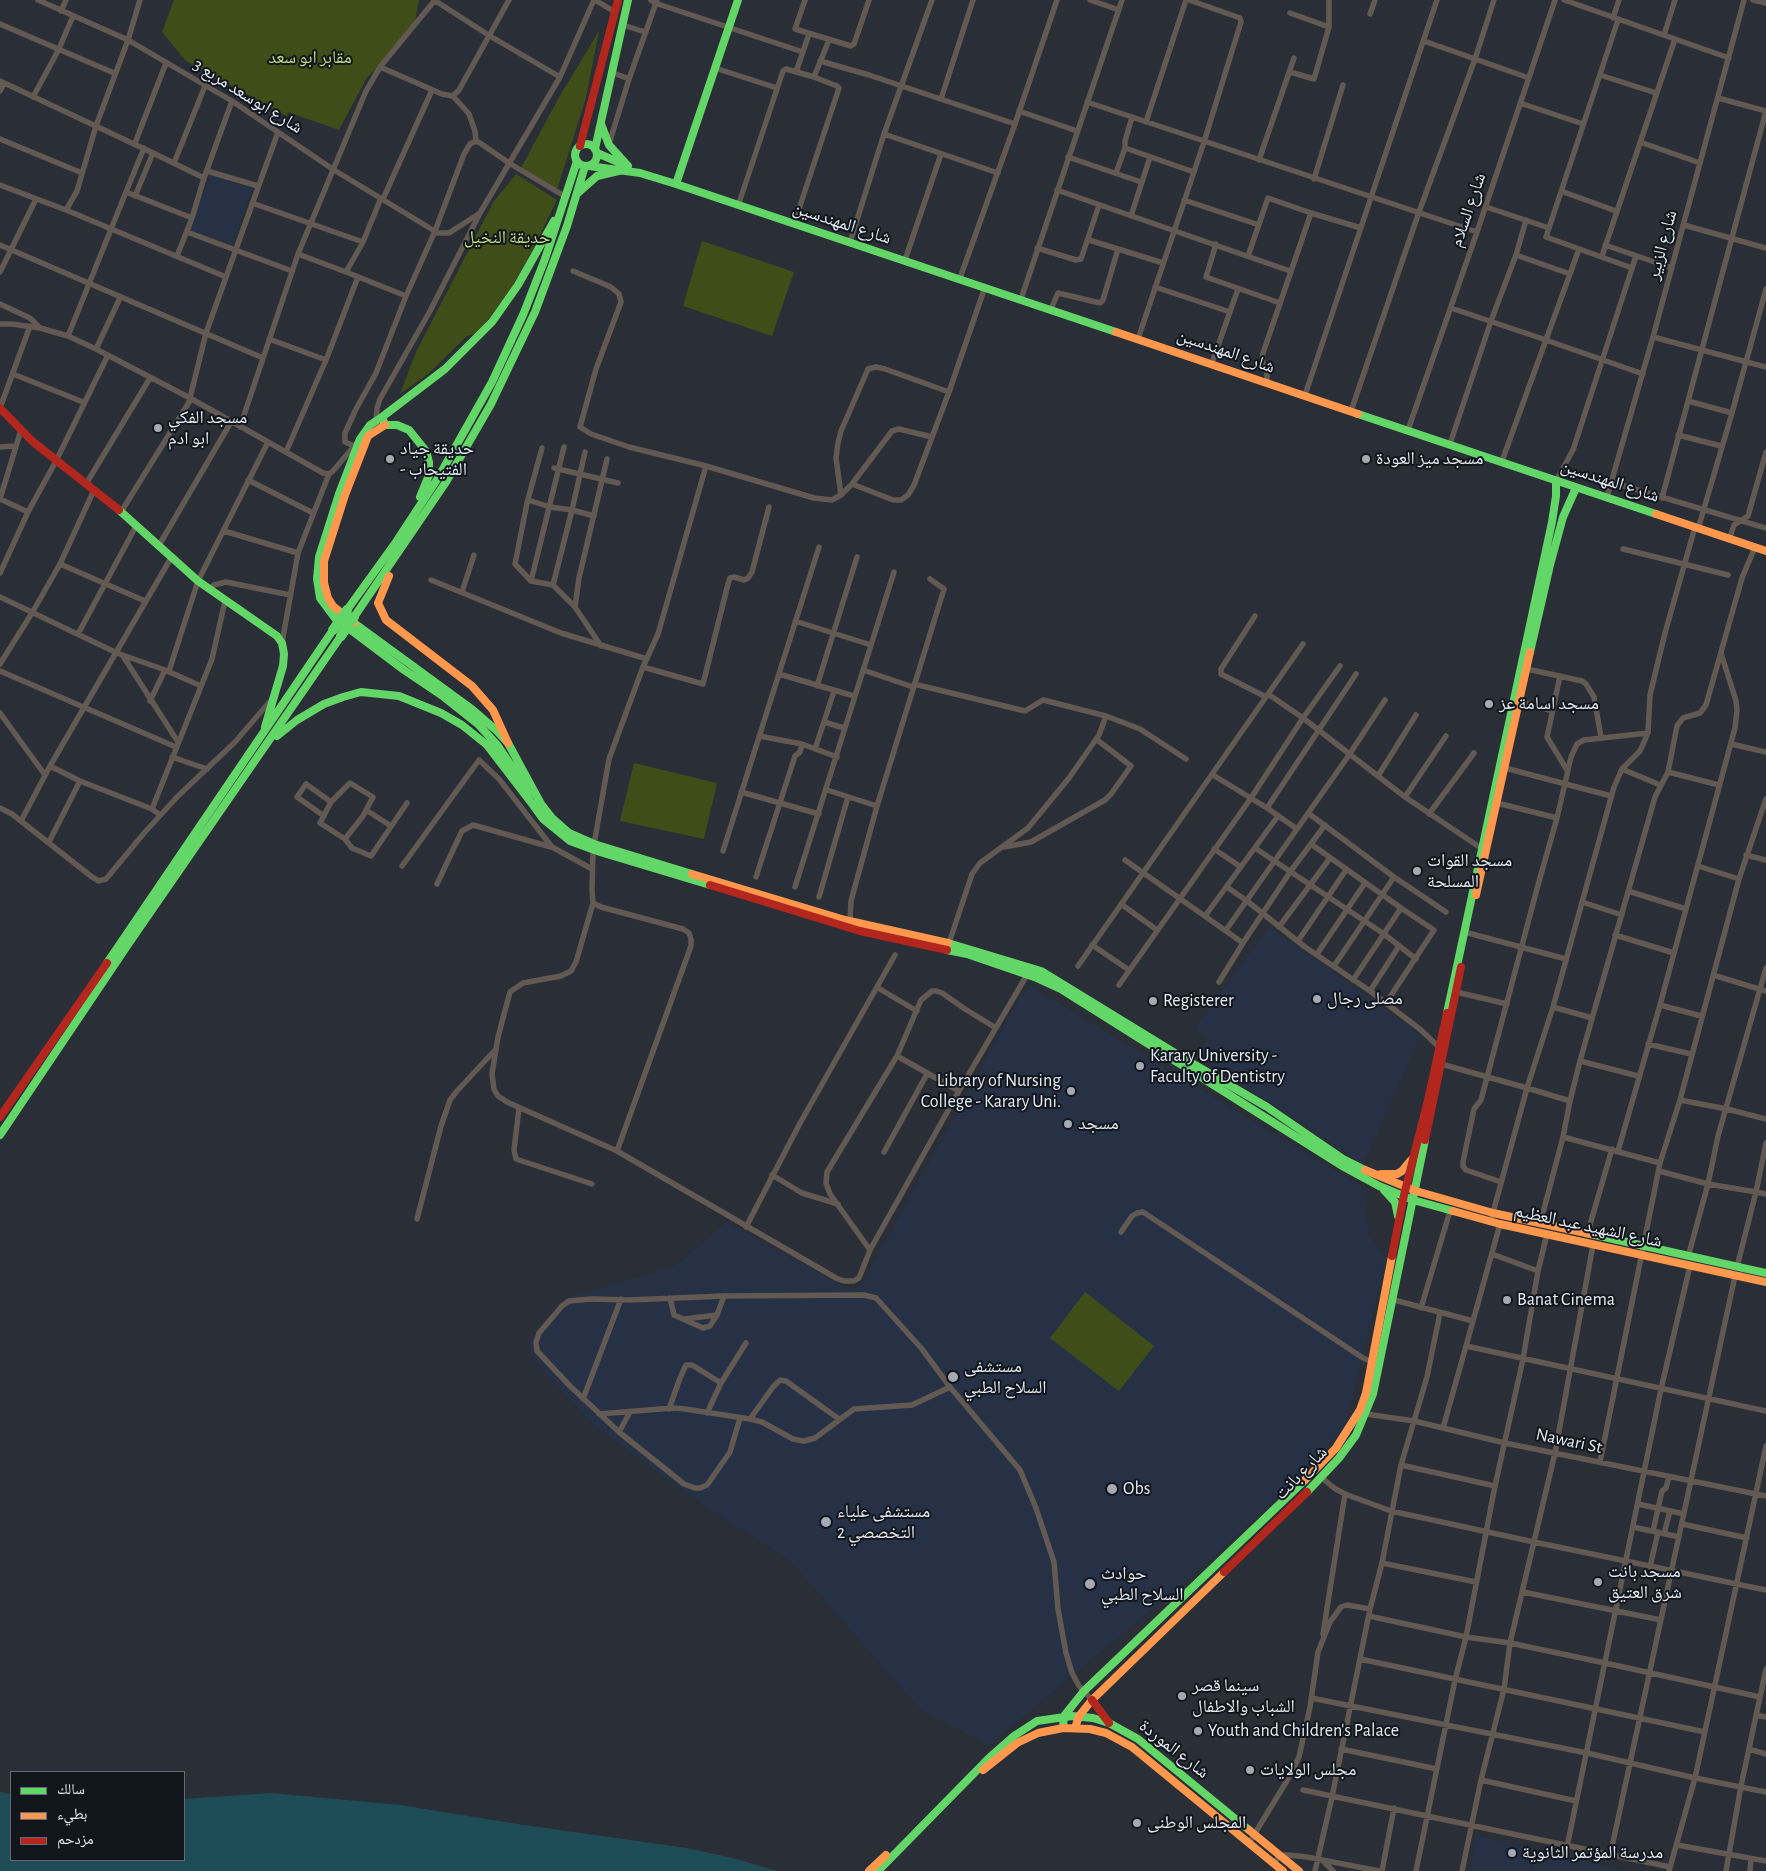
<!DOCTYPE html>
<meta charset="utf-8">
<style>
body{margin:0}
#map{position:relative;width:1766px;height:1871px;overflow:hidden;background:#2a2e36;font-family:"Alegreya Sans","Noto Naskh Arabic",sans-serif}
canvas{display:block}
.legend{position:absolute;left:10px;top:1771px;width:175px;height:90px;box-sizing:border-box;background:#11151c;border:1px solid #666b73;margin:0;padding:6px 9px;list-style:none;font-size:15px;color:#e5ebf5}
.legend li{display:flex;align-items:center;gap:10px;height:25px}
.legend b{width:25px;border:1px solid #666b73}
</style>
<div id="map">
<canvas width="1766" height="1871"></canvas>
<ul class="legend">
<li><b style="height:6px;background:#63d668"></b>سالك</li>
<li><b style="height:6px;background:#ff974d"></b>بطيء</li>
<li><b style="height:6px;background:#b3261e"></b>مزدحم</li>
</ul>
</div>
<script>
const ctx = document.querySelector('canvas').getContext('2d');
ctx.lineJoin = 'round';
function paint(path, color) { ctx.fillStyle = color; ctx.fill(path, 'evenodd'); }
const poly = rows => new Path2D(rows.map(r => 'M' + r).join(''));
function trace(path, color, width, dash) { ctx.strokeStyle = color; ctx.lineWidth = width; ctx.lineCap = dash ? 'butt' : 'round'; ctx.setLineDash(dash || []); ctx.stroke(path); }
function label(font, color, halo, rows, align = 'center') {
  ctx.font = font + ' "Alegreya Sans","Noto Naskh Arabic",sans-serif'; ctx.lineWidth = 4; ctx.setLineDash([]); ctx.textBaseline = 'middle'; ctx.strokeStyle = halo; ctx.fillStyle = color; for (const [text, x, y, turn = 0] of rows) {
    ctx.save(); ctx.translate(x, y); ctx.rotate((+turn || 0) * Math.PI / 180); ctx.textAlign = isNaN(turn) ? turn : align; if (halo) ctx.strokeText(text, 0, 0); ctx.fillText(text, 0, 0); ctx.restore();
  }
}
const built = poly([
 [211,174,252,189,233,245,189,230],
 [1269,927,1421,1035,1363,1164,1197,1055,1208,1038,1195,1029],
 [1032,987,1365,1189,1368,1232,1386,1258,1346,1423,1320,1459,1193,1575,989,1745,921,1710,790,1561,683,1491,595,1426,533,1360,529,1341,564,1299,676,1266,726,1222,848,1289,856,1289,863,1282,1020,998],
 [1476,1835,1626,1871,1470,1871]
]);
const green = poly([
 [174,0,419,0,414,26,366,79,339,130,288,112,287,116,186,61,162,32],
 [599,31,586,98,557,190,521,168,558,99],
 [516,174,557,200,535,245,512,287,478,333,467,336,428,374,400,394,416,352,494,201],
 [702,241,794,272,772,336,683,306],
 [634,763,717,783,704,839,620,821],
 [1085,1292,1154,1346,1119,1391,1050,1338]
]);
const water = poly([
 [0,1792,11,1794,11,1860,184,1860,184,1799,271,1793,400,1805,524,1825,687,1848,733,1858,777,1871,0,1871]
]);
const street = poly([
 [38,0,128,40,232,101,334,170,438,233,449,233,480,213],
 [140,0,128,40,96,126,77,191,66,210,226,277],
 [434,0,490,36,560,77],
 [595,0,615,12],
 [651,0,655,3,803,52],
 [805,0,795,29,851,46,854,44,869,0],
 [1090,0,1119,10],
 [1329,0,1329,27],
 [1564,0,1729,58],
 [1753,0,1766,3],
 [61,11,66,0],
 [1290,13,1329,27,1314,79,1290,72],
 [1370,14,1375,0],
 [1613,18,1619,0],
 [1618,20,1546,237,1632,268],
 [0,24,114,73],
 [623,25,645,32],
 [1664,35,1675,0],
 [1424,41,1529,78],
 [820,61,869,75,1015,124],
 [380,67,442,94,453,96,459,90,509,0],
 [715,68,777,88],
 [611,72,629,79,657,0],
 [796,72,809,34],
 [1600,75,1656,93],
 [814,77,829,40],
 [0,81,153,153,135,196],
 [0,91,4,83],
 [453,96,469,114,475,131,476,141],
 [33,97,59,49,73,16],
 [1718,98,1766,111],
 [941,99,973,0],
 [1087,102,1477,232],
 [1520,103,1583,124],
 [1019,111,1077,131],
 [1146,122,1186,0],
 [884,134,998,173],
 [0,139,82,173],
 [1640,142,1700,163],
 [135,143,166,63],
 [609,144,629,79],
 [1125,148,1194,172],
 [153,153,204,178],
 [1068,157,1141,182],
 [1259,160,1294,58],
 [174,163,205,86],
 [207,171,258,186],
 [1116,173,1125,148,1125,141,1132,117],
 [1314,179,1343,85],
 [0,185,66,210],
 [1057,190,1290,271],
 [1561,191,1616,211],
 [126,192,144,148],
 [381,198,363,242,346,272,406,296],
 [383,199,432,90],
 [1184,200,1259,225],
 [252,203,363,242],
 [738,206,783,71,786,69,814,77,837,86,839,88,794,224],
 [1486,207,1549,228],
 [1131,216,1150,157],
 [1684,225,1766,248],
 [187,232,292,271],
 [1089,240,1163,263],
 [850,242,884,134,932,0],
 [1216,244,1206,277,1280,303],
 [0,245,263,358],
 [1605,245,1672,268],
 [1037,248,1076,260,1081,259,1099,205],
 [298,254,346,272],
 [1516,255,1570,274],
 [177,256,192,218,204,178,232,101],
 [1248,256,1268,198,1311,213,1361,228],
 [1602,256,1675,39],
 [905,260,941,154],
 [573,271,611,287,619,294,621,302,596,369,580,427,591,434,629,447,706,466],
 [0,272,36,199],
 [960,278,1015,124,1057,0],
 [1155,287,1230,312],
 [1021,299,1122,0],
 [0,304,30,318,39,327],
 [1451,308,1546,340,1643,374],
 [1051,309,1058,293,1100,303,1103,300,1118,249],
 [0,324,12,324,40,328,68,336,96,349,190,398,323,473,329,474,333,471,356,444],
 [68,336,126,192,192,218],
 [1653,337,1766,367],
 [269,339,326,360],
 [1138,339,1204,142,1241,22,1240,18,1189,0],
 [96,349,120,298],
 [1212,363,1238,289],
 [13,374,83,402],
 [1267,382,1267,373,1262,360,1263,353,1311,213],
 [1305,395,1437,0],
 [190,398,206,333,278,132],
 [1688,401,1732,413],
 [0,408,30,326],
 [1351,411,1419,212,1475,59,1494,0],
 [376,420,377,408,380,399,430,311,480,213,560,77,594,0],
 [240,427,298,254,366,91,380,67,435,0],
 [1408,430,1477,232,1555,0],
 [1678,435,1721,446],
 [1450,444,1491,321,1516,255,1526,220],
 [354,446,345,442,345,433,356,409,376,373,406,296,435,231,464,154,470,144,476,141,480,143,509,163,566,197],
 [0,447,15,446],
 [286,452,326,360,358,277],
 [1502,461,1579,249],
 [554,468,618,483],
 [248,480,313,513],
 [1556,481,1573,450,1636,256],
 [1611,482,1766,528],
 [86,484,150,378],
 [852,484,893,500,901,500,908,495,914,485,949,392,985,287],
 [841,495,836,458,838,443,841,431,868,369,876,367,885,369,949,392],
 [1607,497,1653,337,1744,0],
 [1662,498,1766,111],
 [0,499,21,430],
 [0,499,28,512],
 [528,500,550,507,572,510,594,516],
 [121,512,191,399],
 [1698,529,1732,413,1766,289],
 [224,531,298,553],
 [1729,540,1734,525,1748,516,1766,452],
 [158,547,231,422],
 [1623,549,1728,575],
 [60,564,145,601],
 [0,573,28,512,56,461,108,355],
 [431,580,561,633,647,659],
 [531,581,515,564,527,503,542,448],
 [553,585,531,581,564,447],
 [209,590,214,585,226,582,290,595],
 [462,592,474,555],
 [0,597,117,653,165,670,201,686],
 [575,607,553,585,572,510,585,452],
 [1255,616,1221,669,1221,674,1266,697],
 [795,621,871,645],
 [78,634,136,526],
 [282,643,298,553,329,474],
 [601,646,575,607,579,578,607,459],
 [123,656,178,742],
 [0,664,32,613,60,564,94,490],
 [643,667,703,684,728,584,730,578,734,577,744,580,748,578,752,572,769,507],
 [1527,669,1582,681,1586,684,1594,697,1601,737],
 [863,670,913,687],
 [0,671,176,747],
 [169,671,198,581,268,442],
 [779,674,854,696],
 [1560,676,1547,737,1567,770],
 [914,684,1025,711,1043,700,1106,716,1140,729,1186,759],
 [817,686,857,557],
 [1268,694,1303,718,1405,797,1481,848,1485,849],
 [150,701,165,670],
 [1520,701,1552,711],
 [0,713,45,775],
 [824,722,844,728],
 [759,736,802,744,837,757],
 [1731,744,1766,752],
 [815,749,834,691],
 [172,757,207,769],
 [50,766,80,781,152,809,160,815],
 [1505,768,1611,796],
 [1622,769,1660,785],
 [1668,772,1719,785],
 [1213,775,1267,808,1297,829],
 [1378,776,1416,715],
 [827,790,877,806],
 [741,792,819,814],
 [1405,797,1446,736],
 [1497,803,1557,818],
 [0,808,12,814,92,877,99,881,102,880,106,879,145,832,178,796,235,742,272,699],
 [1267,808,1356,674],
 [152,809,212,659,225,601],
 [366,810,391,826],
 [1308,813,1394,877,1446,912],
 [1429,814,1474,753],
 [324,816,297,797,306,784,331,802],
 [21,821,50,766,171,558],
 [345,839,363,816,373,797,350,783,331,802,320,823,345,839,352,848,371,856,407,803],
 [49,842,80,781],
 [1311,844,1401,908,1434,930,1386,1003],
 [1004,847,1031,842,1105,800,1111,794,1131,766,1096,739],
 [1255,848,1384,934,1416,959],
 [1214,849,1241,867],
 [723,851,819,547],
 [1746,855,1766,860],
 [1125,860,1243,943],
 [402,866,479,760,499,779,552,847,592,869],
 [1698,866,1739,879],
 [756,877,795,756,800,752,802,744],
 [437,884,462,831,473,825,551,847],
 [795,887,894,572],
 [1227,887,1247,901,1305,947,1370,991,1421,1030,1440,1048],
 [1628,891,1686,909],
 [819,897,848,797],
 [1582,902,1622,915],
 [593,903,576,962,571,971,561,976,523,983,510,992,498,1037,492,1074,494,1089,498,1096,507,1102,617,1151,836,1278,844,1281,854,1281,859,1278,870,1250,959,1091,1028,973],
 [1121,904,1157,930],
 [1205,916,1278,816],
 [850,921,851,901,877,806,944,589,930,579],
 [1279,927,1330,858],
 [1226,930,1349,755,1385,700],
 [1468,933,1566,959],
 [1615,935,1674,953],
 [1298,941,1346,870],
 [949,943,972,874,980,863,1028,828,1069,778,1099,735,1106,716],
 [1092,945,1129,970],
 [1317,954,1365,883],
 [1078,966,1303,644],
 [1334,966,1394,877],
 [1713,975,1766,991],
 [1353,980,1401,908],
 [1219,982,1243,943,1290,872,1325,825],
 [1119,985,1251,798,1303,718,1340,666],
 [878,988,917,1011],
 [1370,991,1399,946],
 [1456,992,1507,1004],
 [1660,1005,1701,1016],
 [1553,1007,1592,1018],
 [1648,1044,1691,1054],
 [897,1056,959,1091],
 [1580,1061,1638,1076],
 [1441,1064,1527,1088,1492,1216],
 [1680,1100,1727,1109,1766,1119],
 [1570,1101,1527,1088,1553,1007,1614,787,1622,769,1640,751,1648,733,1650,695,1665,633,1695,527],
 [519,1108,514,1150,516,1159,592,1184],
 [1563,1137,1660,1163],
 [617,1151,691,946,691,939,689,933,683,929,601,907,593,903,592,891,593,850,609,759,643,667,658,634,706,466,814,498,832,500,841,495,852,484,892,431,899,429,932,437],
 [1618,1151,1660,1005,1735,728,1737,710,1736,701,1721,653],
 [884,1152,927,1074],
 [1659,1171,1708,1184,1756,1192,1766,1143],
 [772,1175,802,1193,838,1204],
 [1501,1182,1466,1170,1463,1166,1463,1162,1474,1109,1481,1100,1538,885,1557,818,1571,757,1577,744,1584,740,1648,733],
 [417,1219,441,1126,450,1100,457,1091,496,1049],
 [1540,1224,1563,1137,1570,1101,1580,1061,1655,797,1668,772,1677,726,1683,718,1700,713,1706,705,1742,578,1755,547],
 [746,1227,799,1125,895,955],
 [1121,1232,1132,1216,1137,1213,1143,1212,1363,1358,1375,1363],
 [1587,1235,1612,1149],
 [870,1250,830,1194,826,1183,827,1172,897,1056,921,1000,932,991,936,991,942,993,965,1009,996,1028],
 [1492,1254,1538,1271],
 [1688,1257,1708,1184,1718,1136,1766,968],
 [1737,1267,1756,1192,1766,1194],
 [670,1298,674,1315,703,1328,710,1326,717,1315,724,1296],
 [1394,1300,1473,1321],
 [1421,1308,1450,1211],
 [684,1319,717,1315],
 [1466,1346,1500,1224],
 [583,1399,621,1299],
 [669,1409,680,1378,686,1365,692,1365,721,1383,746,1343],
 [630,1412,619,1432,570,1386,537,1351,536,1342,539,1333,562,1306,569,1301,591,1299,629,1300,724,1296,864,1295,876,1298,922,1349,950,1387,1020,1470,1036,1508,1054,1562,1058,1609,1066,1653,1072,1673,1079,1686,1092,1700],
 [707,1413,721,1383],
 [599,1414,673,1408,685,1409,750,1419,762,1422,793,1439,804,1441,815,1438,854,1409,912,1405,950,1387],
 [1366,1414,1414,1421,1505,1443,1766,1496],
 [750,1419,773,1387,780,1380,786,1381,839,1419],
 [1443,1428,1466,1346,1766,1411],
 [619,1432,684,1484,695,1488,700,1488,707,1485,730,1452,740,1418],
 [1600,1462,1660,1163,1680,1100,1739,879,1766,799],
 [1401,1465,1495,1486],
 [1321,1477,1334,1488,1345,1494,1391,1511,1534,1542,1766,1590],
 [1638,1504,1684,1514],
 [1682,1524,1747,1538],
 [1633,1527,1679,1537],
 [1653,1531,1662,1491,1666,1488,1669,1477],
 [1664,1534,1670,1511],
 [1382,1563,1476,1582],
 [1650,1567,1658,1532],
 [1523,1592,1661,1620],
 [1369,1616,1466,1637,1510,1643,1605,1663,1760,1697],
 [1323,1634,1345,1494],
 [1360,1659,1705,1732],
 [1311,1698,1587,1753,1695,1778,1766,1792],
 [1756,1715,1766,1717],
 [1341,1749,1437,1769],
 [1749,1749,1766,1754],
 [1481,1780,1576,1801],
 [1303,1790,1670,1867],
 [1249,1843,1288,1779,1299,1757,1310,1707,1318,1652,1330,1622,1341,1607,1347,1605,1370,1609],
 [1677,1845,1766,1861],
 [1567,1847,1661,1389,1690,1266],
 [1610,1856,1735,1276],
 [1322,1860,1333,1871],
 [1274,1864,1280,1855,1288,1855,1307,1857,1379,1871],
 [1315,1871,1332,1797,1370,1609,1382,1563,1401,1465,1427,1377,1440,1313],
 [1382,1871,1394,1808],
 [1416,1871,1455,1680,1466,1637,1495,1486,1523,1359,1538,1271,1547,1234],
 [1462,1871,1481,1780,1504,1689,1510,1643,1555,1453,1593,1245],
 [1669,1871,1695,1778,1766,1446],
 [1726,1871,1741,1786,1766,1669],
 [1750,1871,1751,1859]
]);
const fast = poly([
 [601,124,609,145,628,166],
 '575 155a11 11 0 1 1 22 0a11 11 0 1 1-22 0Z',
 [595,149,628,0],
 [597,153,625,165],
 [589,166,640,173,676,184,1116,332],
 [676,184,738,0],
 [579,192,597,176,623,170],
 [1358,414,1656,514],
 [382,417,370,425,360,439,339,494,319,557,317,579,320,598,335,618,404,670,444,697,478,724,498,746,516,773,530,801,543,819,570,841,600,852,710,885],
 [420,497,429,475,429,462,426,451,409,430,397,425,385,425,382,417,445,369,492,322,518,285,554,221],
 [119,510,198,581,277,636,282,643,284,654,283,666,265,727],
 [347,610,396,542,438,478,492,382,523,315,545,259,577,161],
 [354,617,446,482,491,404,535,312,567,226,585,166],
 [354,623,473,710,497,731,508,743,541,804,552,818,569,833,594,844,692,874],
 [1530,652,1550,565,1563,517,1576,488],
 [277,736,297,720,324,704,343,697,361,692,399,696,441,713,462,725,487,745,530,801],
 [948,943,1041,971,1183,1058,1267,1107,1343,1159,1365,1170],
 [947,950,967,954,1037,978,1061,989,1344,1167,1379,1186,1413,1200,1453,1211],
 [107,963,333,630],
 [1447,1013,1552,522,1556,496,1556,481],
 [0,1135,127,946,341,636],
 [1384,1190,1395,1202,1398,1216],
 [1595,1235,1766,1273],
 [1307,1492,1339,1458,1356,1435,1373,1394,1425,1140],
 [1063,1728,1064,1716,1084,1691,1305,1480],
 [878,1871,989,1758,1014,1736,1037,1721,1072,1716,1093,1718,1109,1723,1138,1739,1249,1830]
]);
const slow = poly([
 [1116,332,1358,414],
 [1656,514,1766,551],
 [389,576,378,603,386,620,472,686,493,710,508,743],
 [354,623,333,606,328,598,324,583,324,561,345,495,368,436,385,425],
 [692,874,845,920,948,943],
 [1476,895,1530,652],
 [1365,1170,1416,1191,1493,1213,1595,1235],
 [1381,1174,1397,1174,1402,1171,1411,1160],
 [1453,1211,1500,1224,1766,1282],
 [1305,1480,1336,1448,1360,1410,1366,1393,1392,1256],
 [1075,1728,1079,1716,1092,1700,1224,1572],
 [983,1770,1017,1743,1038,1733,1063,1728,1090,1729,1106,1733,1132,1747,1283,1871],
 [1249,1830,1299,1871],
 [869,1871,886,1855]
]);
const jam = poly([
 [580,146,618,0],
 [0,408,32,441,119,510],
 [710,885,860,931,947,950],
 [0,1117,107,963],
 [1425,1140,1461,967],
 [1392,1256,1404,1195,1428,1100,1447,1013],
 [1224,1572,1307,1492],
 [1092,1700,1109,1723]
]);
const fastBridge = poly([
 [333,630,347,610],
 [341,636,354,617]
]);
const markers = [
 [158,428,5,"#a4a9b2"],
 [390,459,5,"#a4a9b2"],
 [1366,459,5,"#a4a9b2"],
 [1489,704,5,"#a4a9b2"],
 [1417,871,5,"#a4a9b2"],
 [1317,999,5,"#a4a9b2"],
 [1153,1001,5,"#a4a9b2"],
 [1140,1066,5,"#a4a9b2"],
 [1071,1091,5,"#a4a9b2"],
 [1068,1124,5,"#a4a9b2"],
 [1507,1300,5,"#a4a9b2"],
 [953,1377,6,"#a4a9b2"],
 [1112,1489,6,"#a4a9b2"],
 [826,1522,6,"#a4a9b2"],
 [1598,1582,5,"#a4a9b2"],
 [1090,1584,6,"#a4a9b2"],
 [1182,1696,5,"#a4a9b2"],
 [1198,1731,5,"#a4a9b2"],
 [1250,1770,5,"#a4a9b2"],
 [1137,1823,5,"#a4a9b2"],
 [1512,1853,5,"#a4a9b2"]
];
const parkNames = [
 ["مقابر ابو سعد",310,58],
 ["حديقة النخيل",507,238]
];
const streetNames = [
 ["شارع ابوسعد مربع 3",248,96,32],
 ["شارع السلام",1468,210,-71],
 ["شارع المهندسين",842,223,18],
 ["شارع الزبير",1662,245,-75],
 ["شارع المهندسين",1226,351,19],
 ["شارع المهندسين",1610,481,18],
 ["شارع الشهيد عبد العظيم",1588,1226,12],
 ["Nawari St",1569,1441,12],
 ["شارع بانت",1301,1473,-46],
 ["شارع الموردة",1174,1749,38]
];
const poiNames = [
 ["مسجد الفكي",168,418],
 ["ابو ادم",168,439],
 ["حديقة جياد",400,449],
 ["- الفتيحاب",400,470],
 ["مسجد ميز العودة",1376,459],
 ["مسجد اسامة عز",1499,704],
 ["مسجد القوات",1427,861],
 ["المسلحة",1427,882],
 ["مصلى رجال",1327,999],
 ["Registerer",1163,1001],
 ["Karary University -",1150,1056],
 ["Faculty of Dentistry",1150,1077],
 ["Library of Nursing",1061,1081,"right"],
 ["College - Karary Uni.",1061,1102,"right"],
 ["مسجد",1078,1124],
 ["Banat Cinema",1517,1300],
 ["مستشفى",964,1367],
 ["السلاح الطبي",964,1388],
 ["Obs",1123,1489],
 ["مستشفى علياء",837,1512],
 ["التخصصي 2",837,1533],
 ["مسجد بانت",1608,1572],
 ["شرق العتيق",1608,1593],
 ["حوادث",1101,1574],
 ["السلاح الطبي",1101,1595],
 ["سينما قصر",1192,1686],
 ["الشباب والاطفال",1192,1707],
 ["Youth and Children's Palace",1208,1731],
 ["مجلس الولايات",1260,1770],
 ["المجلس الوطنى",1147,1823],
 ["مدرسة المؤتمر الثانوية",1522,1853]
];
paint(built, '#273145');
paint(green, '#3f4d19');
paint(water, '#1e4c56');
trace(street, '#625a52', 5.5);
trace(fast, '#63d668', 8);
trace(slow, '#ff974d', 8);
trace(jam, '#b3261e', 8);
trace(fastBridge, '#63d668', 10);
for (const [x, y, r, color] of markers) { const dot = new Path2D(); dot.arc(x, y, r, 0, 2 * Math.PI); ctx.fillStyle = color; ctx.fill(dot); trace(dot, '#11151c', 2); }
label('18px', '#bfdc81', '#11151c', parkNames);
label('18px', '#e5ebf5', '#11151c', streetNames);
label('18px', '#e5ebf5', '#11151c', poiNames, 'left');
</script>
